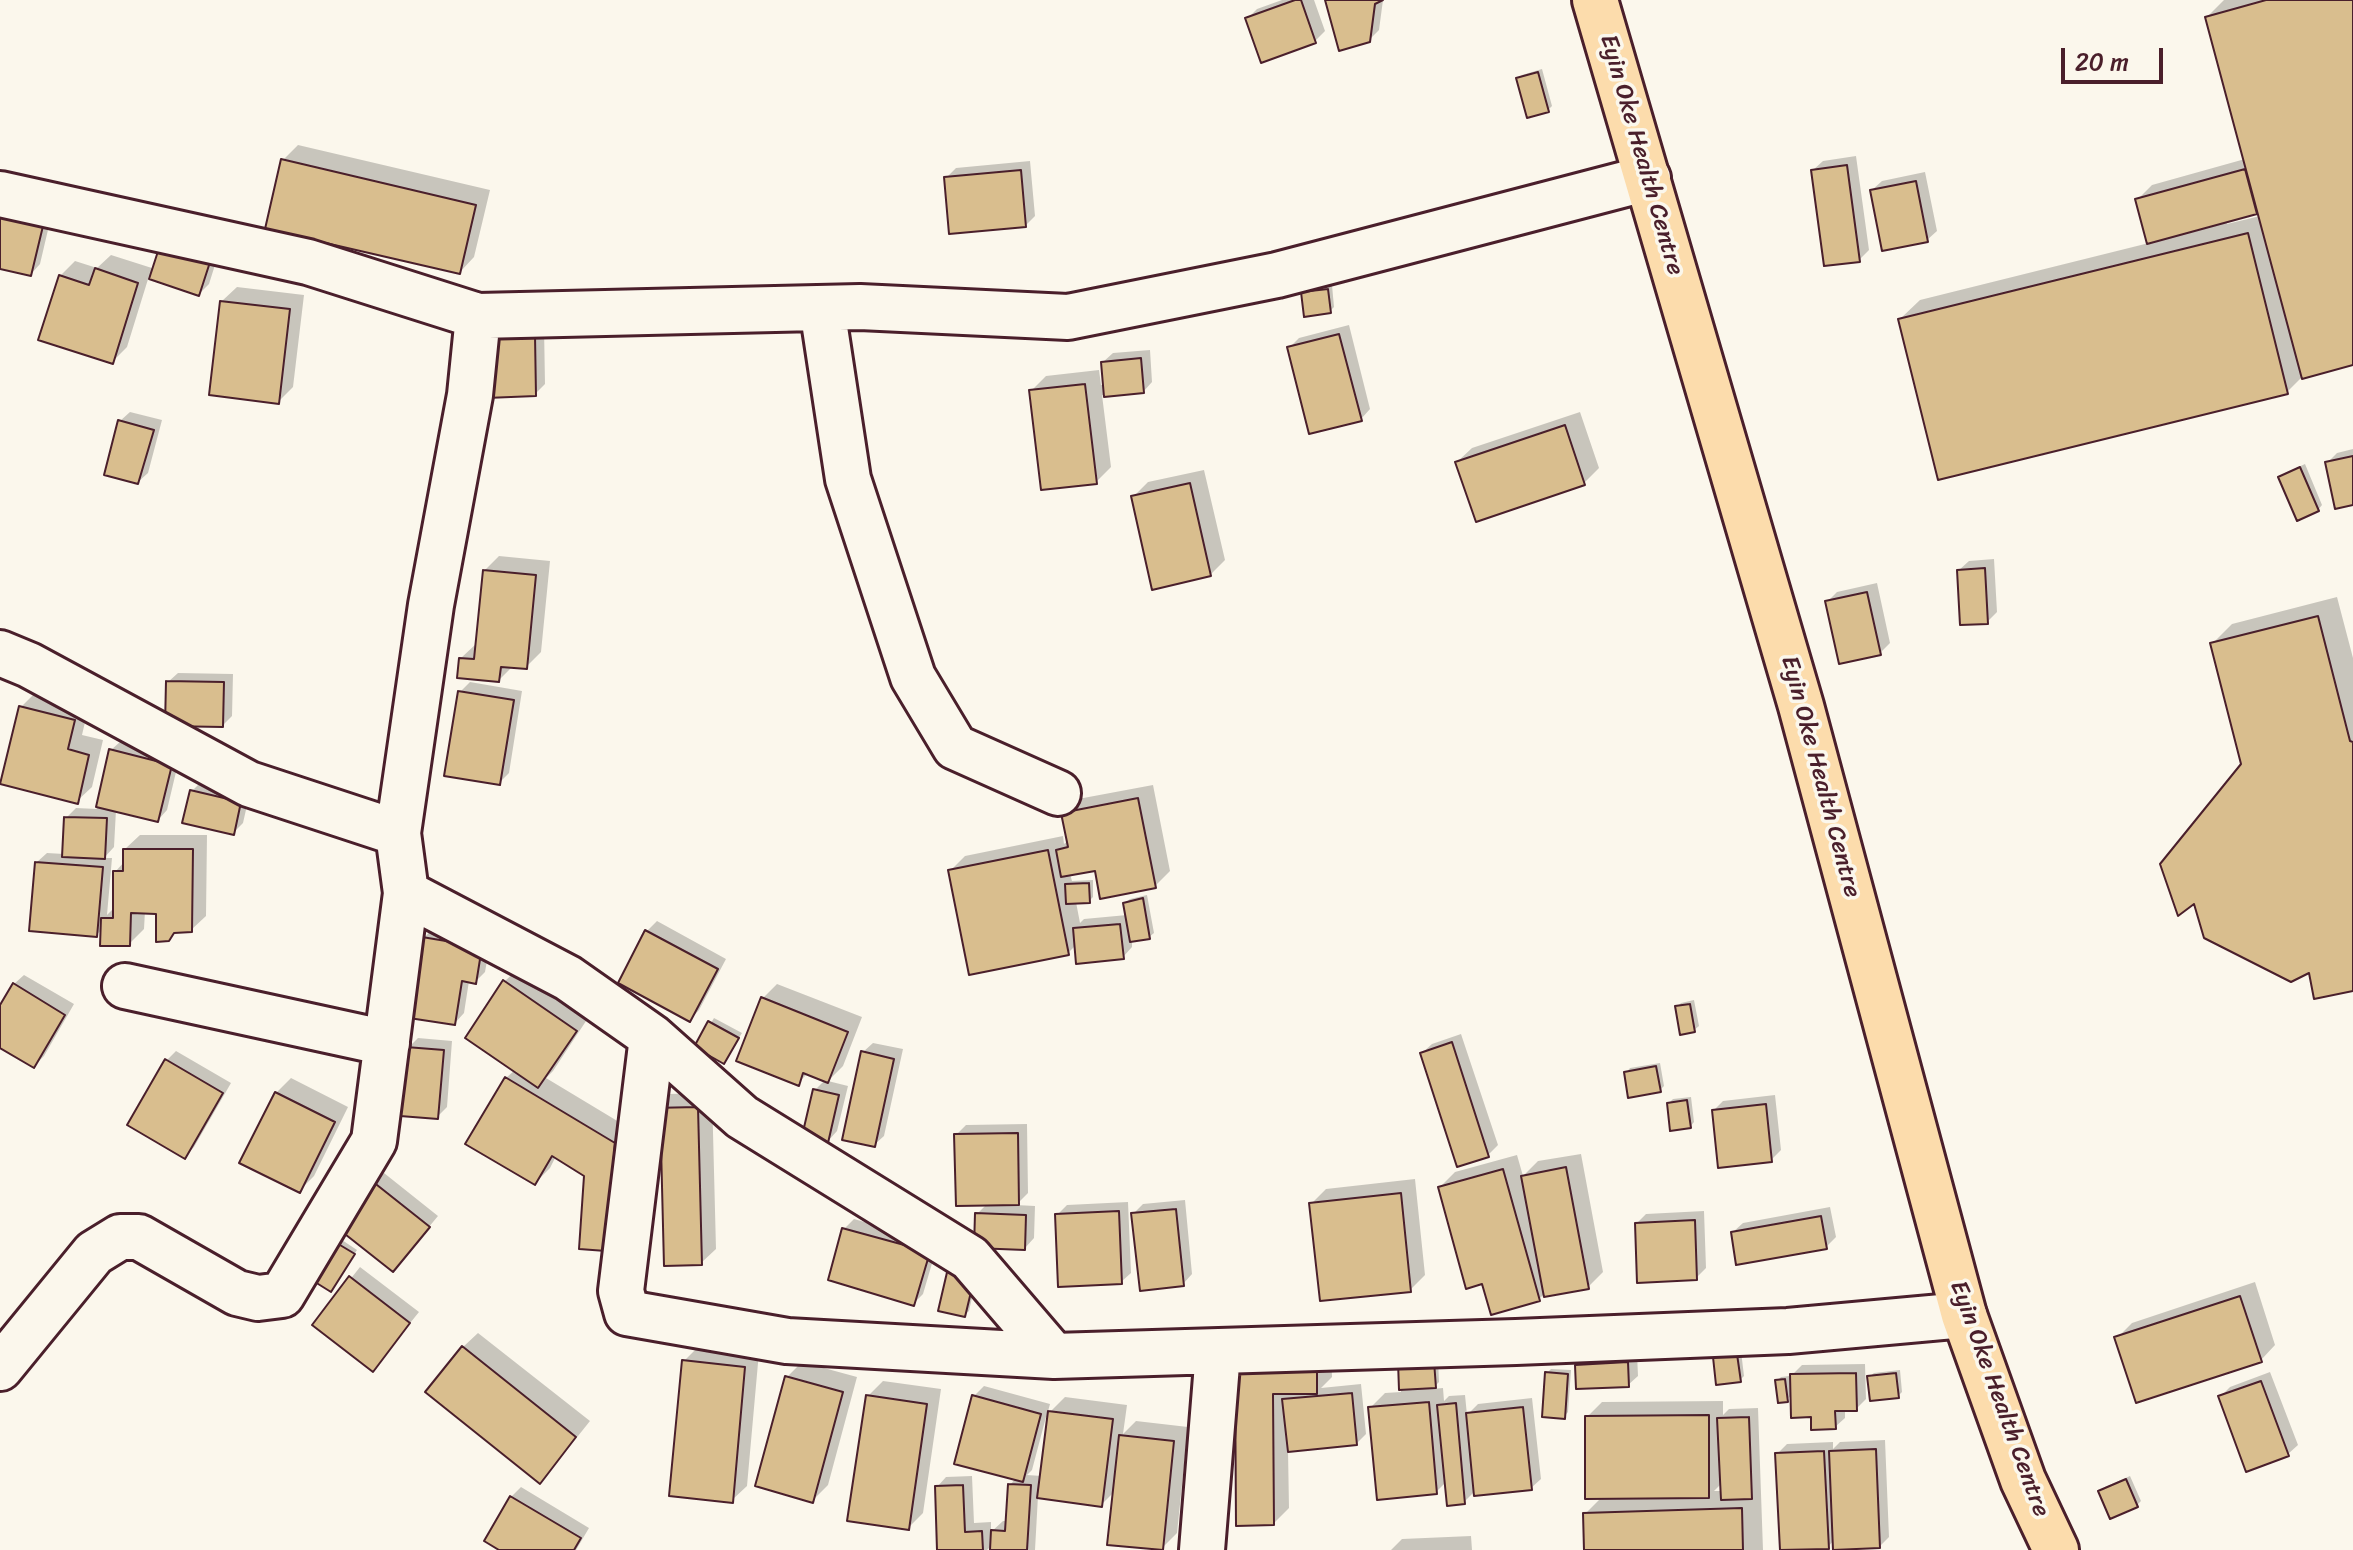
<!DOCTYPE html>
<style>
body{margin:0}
#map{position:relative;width:2353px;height:1550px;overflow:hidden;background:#fbf7ec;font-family:Sriracha,sans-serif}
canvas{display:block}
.scale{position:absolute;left:2061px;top:48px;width:102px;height:36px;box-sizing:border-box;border:4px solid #4a1f2b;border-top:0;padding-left:10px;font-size:24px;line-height:28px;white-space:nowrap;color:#4a1f2b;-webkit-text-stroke:6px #fbf7ec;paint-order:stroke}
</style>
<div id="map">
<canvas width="2353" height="1550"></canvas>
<div class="scale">20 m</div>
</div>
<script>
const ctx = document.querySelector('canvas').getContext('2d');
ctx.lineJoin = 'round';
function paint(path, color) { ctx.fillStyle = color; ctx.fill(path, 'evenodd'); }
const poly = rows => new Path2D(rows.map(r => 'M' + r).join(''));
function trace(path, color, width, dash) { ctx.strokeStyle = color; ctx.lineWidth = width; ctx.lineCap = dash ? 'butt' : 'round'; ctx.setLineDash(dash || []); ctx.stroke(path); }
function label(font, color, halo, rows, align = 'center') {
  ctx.font = font + ' Sriracha,sans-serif'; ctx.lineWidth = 7; ctx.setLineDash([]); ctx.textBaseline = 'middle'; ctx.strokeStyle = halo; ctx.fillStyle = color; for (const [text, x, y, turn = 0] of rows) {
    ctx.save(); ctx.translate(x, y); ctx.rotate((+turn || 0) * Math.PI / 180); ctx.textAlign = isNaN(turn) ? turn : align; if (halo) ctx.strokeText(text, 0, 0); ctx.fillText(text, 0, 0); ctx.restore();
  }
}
const shadow = poly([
 [1282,0,1314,0,1325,31,1315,41,1247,19,1257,9],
 [1327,0,1383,0,1379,30,1369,40],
 [2224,0,2353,0,2353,363,2303,376,2287,392,1900,319,1920,300,2149,243,2137,200,2152,185,2245,159,2207,17],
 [2259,210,2260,216,2227,224,2226,221,2256,212],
 [1542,69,1552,106,1548,110,1518,79,1522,75],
 [298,145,490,190,474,257,460,272,283,160],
 [1856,156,1869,250,1859,260,1813,170,1823,161],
 [1030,161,1035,216,1025,226,946,178,956,168],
 [1925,172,1937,231,1927,240,1872,190,1882,181],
 [51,217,40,264,31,274,0,267],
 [220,249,209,284,199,294,149,276,127,347,112,362,60,276,75,261,97,268,111,255,155,269],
 [1332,285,1334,307,1330,311,1303,293,1307,289],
 [237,287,304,295,293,387,278,402,222,301],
 [1349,325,1370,409,1361,419,1289,348,1299,338],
 [544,326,545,384,535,394,488,396],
 [1150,350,1152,382,1143,392,1102,395,1111,467,1096,482,1031,391,1046,376,1099,370,1101,385,1105,385,1103,362,1113,353],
 [130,412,162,420,148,473,138,482,120,421],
 [1580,412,1599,468,1584,483,1457,462,1472,448],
 [2353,449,2353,503,2327,463,2337,453],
 [2305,464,2322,505,2318,510,2281,477,2285,473],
 [1204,470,1225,560,1210,575,1133,497,1148,482],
 [499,556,550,561,541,652,526,667,513,666,499,680,461,658,477,643,484,571],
 [1994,559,1997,612,1987,622,1959,570,1969,561],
 [1877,583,1890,643,1880,653,1827,602,1837,592],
 [2337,597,2353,658,2353,989,2310,970,2243,764,2212,644,2232,624],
 [178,673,233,674,232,716,223,725,168,682],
 [470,682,522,691,509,773,499,783,460,692],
 [36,692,89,705,82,735,103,740,92,787,77,801,21,707],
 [121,741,180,755,167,810,158,820,116,810,114,847,104,858,112,858,107,915,115,907,115,872,125,861,125,849,140,835,207,835,206,916,191,930,177,930,168,939,158,912,145,911,144,929,129,944,103,929,96,935,37,862,47,853,64,854,66,818,76,808,97,809,111,750],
 [202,781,250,792,243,823,233,833,192,791],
 [1153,785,1170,871,1155,886,1097,869,1070,874,1072,881,1093,880,1093,897,1089,901,1076,902,1080,923,1084,919,1127,915,1125,903,1130,899,1147,895,1154,933,1149,937,1132,940,1132,947,1123,957,1076,945,1068,953,950,871,965,856,1063,836,1064,844,1069,840,1063,814,1078,799],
 [657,921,726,959,699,1010,690,1020,620,982,647,931],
 [433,928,491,938,485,972,475,982,469,981,464,1013,455,1023,424,938],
 [520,967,590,1015,553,1071,546,1078,629,1128,620,1234,586,1175,556,1156,550,1168,535,1183,506,1078,515,1070,505,981],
 [24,975,74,1004,44,1056,34,1066,0,1045,0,1009,14,984],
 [777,984,862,1017,843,1066,828,1081,848,1086,837,1131,828,1141,815,1090,825,1080,808,1073,798,1083,762,999],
 [1694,1000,1699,1026,1694,1030,1677,1007,1681,1003],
 [714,1018,742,1033,724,1061,697,1046],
 [1461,1034,1498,1145,1488,1155,1422,1053,1432,1044],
 [418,1038,452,1041,447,1107,438,1116,408,1048],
 [873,1043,903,1049,884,1136,874,1145,863,1052],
 [176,1051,231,1083,194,1147,185,1157,167,1060],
 [1660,1063,1664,1086,1660,1090,1626,1073,1630,1068],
 [291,1078,348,1107,314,1176,299,1191,276,1093],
 [712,1093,716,1249,701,1263,653,1109,668,1094],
 [1775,1095,1781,1150,1771,1160,1714,1110,1723,1101],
 [1691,1097,1694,1122,1690,1127,1669,1103,1673,1099],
 [1027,1124,1028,1193,1016,1205,1035,1206,1034,1238,1025,1248,977,1214,988,1203,956,1135,966,1125],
 [1581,1154,1603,1272,1588,1287,1545,1293,1539,1299,1483,1282,1440,1187,1455,1172,1517,1155,1523,1176,1538,1161],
 [384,1173,438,1216,393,1270,374,1182],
 [1415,1179,1425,1275,1410,1290,1311,1204,1326,1189],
 [1185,1200,1192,1274,1183,1284,1133,1214,1143,1204],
 [1128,1202,1131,1273,1121,1282,1057,1215,1067,1205],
 [1830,1207,1836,1237,1826,1247,1733,1232,1743,1223],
 [1704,1211,1706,1268,1696,1278,1637,1223,1646,1214],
 [854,1219,938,1243,923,1294,914,1303,844,1229],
 [336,1236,357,1250,335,1285],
 [360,1267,419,1312,373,1369,315,1324],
 [978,1271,969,1311,964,1315,941,1309],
 [2255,1282,2275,1345,2261,1360,2117,1338,2132,1323],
 [478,1333,590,1421,554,1466,540,1481,463,1347],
 [699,1346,759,1352,747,1486,732,1500,684,1361],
 [1331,1350,1332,1377,1321,1388,1361,1384,1366,1434,1356,1444,1288,1450,1289,1508,1274,1523,1252,1351],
 [1741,1351,1744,1376,1740,1380,1715,1358,1719,1354],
 [1637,1353,1638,1376,1628,1385,1577,1365,1587,1356],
 [1438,1357,1439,1382,1432,1389,1443,1388,1444,1401,1449,1396,1465,1395,1467,1415,1478,1404,1532,1398,1541,1479,1531,1488,1475,1491,1464,1502,1446,1482,1436,1492,1370,1408,1385,1393,1401,1392,1400,1363],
 [802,1362,857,1377,828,1485,813,1500,787,1377],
 [1865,1364,1866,1399,1856,1409,1845,1409,1845,1418,1835,1427,1813,1415,1792,1394,1787,1400,1777,1381,1781,1377,1789,1376,1789,1378,1802,1365],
 [1551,1369,1571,1370,1568,1412,1564,1417,1547,1373],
 [1900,1370,1902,1392,1898,1396,1869,1377,1874,1373],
 [2270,1372,2298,1445,2288,1454,2220,1397,2230,1387],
 [883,1381,941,1389,923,1513,908,1528,868,1396],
 [984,1386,1050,1404,1047,1415,1065,1397,1127,1405,1123,1434,1136,1421,1188,1427,1177,1533,1162,1548,1115,1491,1101,1505,1038,1496,1035,1550,992,1550,992,1545,987,1550,939,1550,937,1487,946,1477,972,1476,974,1523,991,1522,991,1532,1003,1521,1008,1521,1010,1485,1016,1478,974,1396],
 [1046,1417,1049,1418,1042,1476,1027,1475,1032,1470],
 [1723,1401,1723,1415,1729,1409,1758,1408,1763,1550,1586,1550,1585,1514,1602,1497,1587,1417,1602,1402],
 [1722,1483,1722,1491,1714,1491],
 [1885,1440,1889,1537,1880,1546,1834,1540,1828,1547,1777,1454,1787,1444,1833,1442,1833,1449,1840,1442],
 [2130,1476,2141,1501,2137,1505,2101,1492,2105,1487],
 [521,1487,589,1528,576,1550,503,1550,511,1497],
 [1471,1536,1472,1550,1391,1550,1402,1539]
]);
const building = poly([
 [1295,0,1301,0,1316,43,1261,63,1245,18,1295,0],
 [1325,0,1383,0,1375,4,1370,42,1339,51,1325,0],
 [2266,0,2353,0,2353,365,2302,379,2205,17,2266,0],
 [1538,72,1549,112,1527,118,1516,78,1538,72],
 [281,159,476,205,460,274,265,229,281,159],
 [1847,165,1860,262,1824,266,1811,170,1847,165],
 [2245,169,2257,214,2147,244,2135,199,2245,169],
 [1021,170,1026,227,949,234,944,177,1021,170],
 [1916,181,1928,242,1882,251,1870,190,1916,181],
 [0,216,43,226,31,276,0,269,0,216],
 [2248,233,2288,394,1938,480,1898,319,2248,233],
 [161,242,211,259,199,296,149,279,161,242],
 [95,268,138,283,113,364,38,340,59,275,89,285,95,268],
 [1328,289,1331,313,1304,317,1301,292,1328,289],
 [220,301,290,309,279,404,209,395,220,301],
 [1339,334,1362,421,1309,434,1287,347,1339,334],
 [535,335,536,396,486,398,484,336,535,335],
 [1141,358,1144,393,1104,397,1101,362,1141,358],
 [1085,384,1097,484,1041,490,1029,390,1085,384],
 [118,420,154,430,138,484,104,475,118,420],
 [1565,425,1585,485,1476,522,1455,462,1565,425],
 [2353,456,2353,505,2335,509,2325,462,2353,456],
 [2300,467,2319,511,2297,521,2278,477,2300,467],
 [1190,483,1211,576,1152,590,1131,496,1190,483],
 [1985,568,1988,624,1960,625,1957,570,1985,568],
 [483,570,536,575,527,669,501,667,499,682,457,678,459,658,474,659,483,570],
 [1867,592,1881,655,1839,664,1825,601,1867,592],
 [2318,616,2350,741,2353,742,2353,991,2314,999,2309,973,2291,982,2204,938,2194,904,2178,916,2160,864,2241,764,2210,643,2318,616],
 [166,681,224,682,223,727,165,726,166,681],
 [458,691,514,700,500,785,444,776,458,691],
 [19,706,75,720,68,749,89,755,78,804,0,784,19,706],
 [109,749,172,765,158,822,96,807,109,749],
 [190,790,241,802,234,835,182,823,190,790],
 [1138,798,1156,888,1100,899,1095,871,1061,877,1056,850,1068,847,1061,813,1138,798],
 [64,817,107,818,105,859,62,857,64,817],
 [123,849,193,849,192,932,174,933,169,941,156,942,156,914,131,913,130,946,100,946,101,918,113,918,113,871,123,871,123,849],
 [1048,850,1069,955,969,975,948,870,1048,850],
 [35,862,103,867,97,937,29,931,35,862],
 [1089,883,1090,903,1066,904,1065,884,1089,883],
 [1143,898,1150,939,1130,942,1123,903,1143,898],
 [1120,924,1124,959,1076,964,1073,928,1120,924],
 [645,930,718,969,690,1022,618,983,645,930],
 [422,937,482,947,476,984,462,981,455,1025,409,1018,422,937],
 [503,980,577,1031,538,1088,465,1038,503,980],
 [13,983,65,1015,34,1068,0,1048,0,1005,13,983],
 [761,997,848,1032,828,1083,803,1073,799,1086,736,1061,761,997],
 [1690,1004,1695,1032,1680,1035,1675,1006,1690,1004],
 [708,1021,739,1038,724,1064,694,1047,708,1021],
 [1452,1042,1489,1157,1457,1167,1420,1053,1452,1042],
 [406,1047,444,1050,438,1119,400,1116,406,1047],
 [861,1051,894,1059,875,1147,842,1140,861,1051],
 [165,1059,223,1093,185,1159,127,1125,165,1059],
 [1656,1066,1661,1092,1628,1098,1624,1072,1656,1066],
 [505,1077,615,1143,606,1251,579,1249,584,1176,552,1156,535,1185,465,1144,505,1077],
 [813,1089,839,1095,828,1143,802,1136,813,1089],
 [275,1092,335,1122,300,1193,239,1163,275,1092],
 [1687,1100,1691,1128,1670,1131,1667,1103,1687,1100],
 [1766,1104,1772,1162,1718,1168,1712,1110,1766,1104],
 [698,1107,702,1265,664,1266,661,1146,652,1146,651,1108,698,1107],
 [1018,1133,1019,1205,956,1206,954,1134,1018,1133],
 [1566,1167,1589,1289,1544,1297,1521,1176,1566,1167],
 [1503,1169,1540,1301,1491,1315,1482,1284,1466,1289,1438,1187,1503,1169],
 [372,1181,430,1227,393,1272,336,1227,372,1181],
 [1401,1193,1411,1292,1320,1301,1309,1203,1401,1193],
 [1176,1209,1184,1286,1140,1291,1131,1213,1176,1209],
 [1119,1211,1122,1284,1058,1287,1055,1214,1119,1211],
 [975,1213,1026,1215,1025,1250,974,1248,975,1213],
 [1821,1216,1827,1249,1736,1265,1731,1232,1821,1216],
 [1695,1220,1697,1280,1637,1283,1635,1223,1695,1220],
 [842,1228,930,1252,914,1306,828,1280,842,1228],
 [330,1239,355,1254,331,1292,307,1277,330,1239],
 [948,1268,975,1275,965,1317,938,1311,948,1268],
 [349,1276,410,1323,373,1372,312,1325,349,1276],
 [2240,1296,2262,1362,2136,1403,2114,1337,2240,1296],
 [462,1346,576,1437,540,1484,425,1392,462,1346],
 [1737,1354,1741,1382,1716,1385,1713,1357,1737,1354],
 [682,1360,745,1367,733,1503,669,1496,682,1360],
 [1434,1361,1436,1388,1399,1390,1398,1362,1434,1361],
 [1628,1362,1629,1387,1576,1389,1575,1365,1628,1362],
 [1317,1364,1317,1394,1273,1394,1274,1525,1236,1526,1235,1365,1317,1364],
 [1545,1372,1568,1374,1565,1419,1542,1417,1545,1372],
 [1856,1373,1857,1411,1835,1411,1836,1429,1811,1430,1811,1417,1791,1418,1790,1374,1856,1373],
 [1896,1373,1899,1398,1870,1401,1867,1376,1896,1373],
 [785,1376,843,1392,813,1503,755,1486,785,1376],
 [1785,1379,1788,1402,1778,1403,1775,1380,1785,1379],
 [2261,1381,2289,1456,2246,1472,2218,1396,2261,1381],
 [1352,1393,1357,1445,1288,1452,1282,1399,1352,1393],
 [866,1395,927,1404,909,1530,847,1521,866,1395],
 [972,1395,1041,1414,1023,1482,954,1464,972,1395],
 [1429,1402,1437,1494,1377,1500,1368,1407,1429,1402],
 [1456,1403,1465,1504,1447,1506,1437,1405,1456,1403],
 [1523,1407,1532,1490,1474,1496,1466,1413,1523,1407],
 [1048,1411,1113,1419,1102,1507,1037,1498,1048,1411],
 [1709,1415,1709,1498,1585,1499,1585,1416,1709,1415],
 [1749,1417,1752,1499,1721,1500,1717,1418,1749,1417],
 [1119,1435,1174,1441,1163,1550,1107,1545,1119,1435],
 [1876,1449,1880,1548,1833,1550,1829,1451,1876,1449],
 [1824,1451,1829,1549,1780,1550,1775,1453,1824,1451],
 [2126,1479,2138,1507,2110,1519,2098,1491,2126,1479],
 [1008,1484,1031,1485,1027,1550,990,1550,991,1530,1005,1531,1008,1484],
 [963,1485,965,1532,982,1531,983,1550,937,1550,935,1486,963,1485],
 [510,1496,581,1538,574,1550,499,1550,484,1541,510,1496],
 [1742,1508,1743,1550,1584,1550,1583,1513,1742,1508]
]);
const minor = poly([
 [0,194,308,262,478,316,860,307,1068,317,1277,275,1648,178],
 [822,308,848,479,913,677,955,747,1058,793],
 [0,653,29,665,249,784,398,833],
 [406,893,568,978,652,1037,742,1117,970,1258,1054,1356],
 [125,986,387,1043],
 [652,1037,621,1291,627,1313,787,1341,1054,1356,1516,1342,1788,1331,1964,1315],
 [0,1368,94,1253,120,1237,139,1237,237,1293,258,1298,282,1295,374,1141,406,893,398,833,431,605,470,395,478,316],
 [1202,1550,1218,1352]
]);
const major = poly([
 [1595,0,1801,706,1964,1315,2023,1480,2056,1550]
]);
const streetNames = [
 ["Eyin Oke Health Centre",1641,155,74],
 ["Eyin Oke Health Centre",1820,777,75],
 ["Eyin Oke Health Centre",1999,1399,70]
];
paint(shadow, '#0003');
paint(building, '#d9be8e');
trace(building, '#4a1f2b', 2);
trace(minor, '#4a1f2b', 50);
trace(major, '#4a1f2b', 50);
trace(minor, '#fbf7ec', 44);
trace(major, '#fcdcac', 44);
label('24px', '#4a1f2b', '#fbf7ec', streetNames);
</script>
